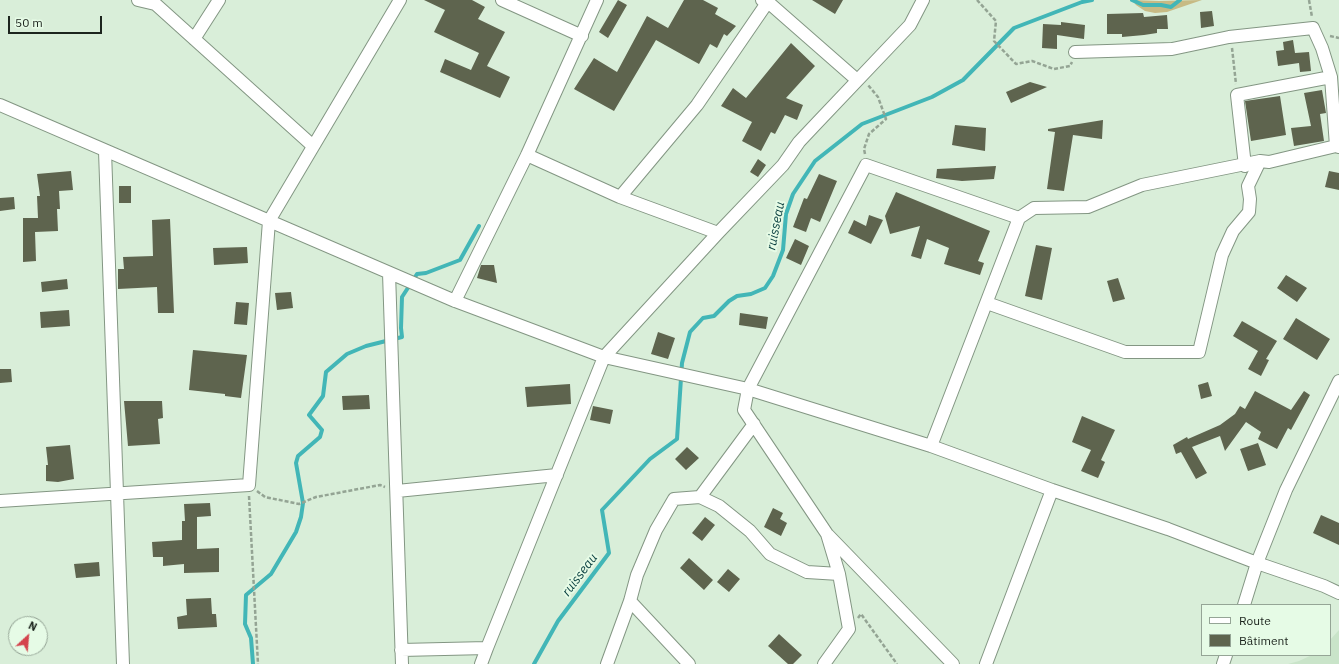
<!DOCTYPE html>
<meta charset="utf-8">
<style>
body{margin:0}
#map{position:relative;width:1339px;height:664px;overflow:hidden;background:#d9eed9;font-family:"IBM Plex Sans",sans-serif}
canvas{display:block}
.legend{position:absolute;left:1201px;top:604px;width:130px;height:52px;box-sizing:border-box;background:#e6fbe6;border:1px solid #95a596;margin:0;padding:5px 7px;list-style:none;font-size:12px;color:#1c241d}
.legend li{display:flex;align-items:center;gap:8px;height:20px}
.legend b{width:20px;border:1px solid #95a596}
.north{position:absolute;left:8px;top:616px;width:40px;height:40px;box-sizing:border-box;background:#e6fbe6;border:1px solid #95a596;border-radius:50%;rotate:26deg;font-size:11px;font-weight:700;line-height:16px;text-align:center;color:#1c241d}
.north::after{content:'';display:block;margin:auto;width:14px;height:18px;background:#d4444d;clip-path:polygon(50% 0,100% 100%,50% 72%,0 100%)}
.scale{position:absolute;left:8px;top:16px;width:94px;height:18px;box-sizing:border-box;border:2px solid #1c241d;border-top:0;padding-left:5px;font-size:12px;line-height:14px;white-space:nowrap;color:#1c241d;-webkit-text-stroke:3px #e6fbe6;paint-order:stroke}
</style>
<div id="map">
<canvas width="1339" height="664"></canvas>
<ul class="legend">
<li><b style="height:5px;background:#fff"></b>Route</li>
<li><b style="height:11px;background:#5e644e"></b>Bâtiment</li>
</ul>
<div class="north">N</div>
<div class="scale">50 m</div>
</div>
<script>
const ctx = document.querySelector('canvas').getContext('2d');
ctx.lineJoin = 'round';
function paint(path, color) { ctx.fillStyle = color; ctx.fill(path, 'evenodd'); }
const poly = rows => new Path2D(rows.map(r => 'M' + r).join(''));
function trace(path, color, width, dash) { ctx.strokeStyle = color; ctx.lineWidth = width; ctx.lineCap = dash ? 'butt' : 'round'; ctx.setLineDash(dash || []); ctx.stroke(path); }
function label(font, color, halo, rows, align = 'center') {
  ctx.font = font + ' "IBM Plex Sans",sans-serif'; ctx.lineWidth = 4; ctx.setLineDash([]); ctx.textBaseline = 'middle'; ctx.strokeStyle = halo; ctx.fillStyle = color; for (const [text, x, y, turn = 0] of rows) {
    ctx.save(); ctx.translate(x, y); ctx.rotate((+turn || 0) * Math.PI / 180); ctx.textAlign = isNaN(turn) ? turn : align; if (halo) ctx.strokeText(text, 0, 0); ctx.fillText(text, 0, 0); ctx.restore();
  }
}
const built = poly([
 [1339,630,1339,664,1288,664,1299,661,1312,655,1330,655,1330,640]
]);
const green = poly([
 [1132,0,1159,1,1202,0,1167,12,1155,13,1145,11,1136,5]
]);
const stream = poly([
 [1132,0,1143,5,1161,5,1171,7,1180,0],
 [253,664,251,638,245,624,246,595,271,574,296,532,301,517,303,503,296,463,298,456,320,437,322,430,309,415,323,396,326,372,347,354,366,346,402,337,401,328,402,297,417,274,426,273,460,260,479,226],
 [534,664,558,621,609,553,602,510,650,459,677,439,682,363,690,332,703,318,714,316,729,301,737,296,751,294,765,288,773,276,783,250,786,214,793,194,815,161,862,124,932,97,963,80,1014,28,1082,2,1092,0]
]);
const building = poly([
 [424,0,472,0,485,7,478,19,505,32,487,66,510,77,500,98,440,72,445,59,471,70,479,53,434,32,445,10],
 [618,0,627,5,608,38,599,32],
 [684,0,703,0,718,8,715,14,736,26,727,36,724,34,717,48,710,44,699,64,656,40,614,111,574,89,594,58,617,72,647,16,668,28],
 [812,0,843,0,835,14],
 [1212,11,1214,26,1201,28,1200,12],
 [1143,13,1144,17,1167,15,1168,29,1157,29,1157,33,1144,35,1122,37,1122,34,1107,34,1107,14],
 [1061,22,1085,25,1084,39,1057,35,1057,49,1042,48,1043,24,1061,25],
 [1293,40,1295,53,1309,52,1311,71,1300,72,1299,63,1278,66,1276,51,1284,50,1283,42],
 [791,43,815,66,786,98,803,105,797,120,785,115,775,134,771,132,761,151,742,141,752,122,721,106,733,88,746,98],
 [1030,82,1047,87,1011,103,1006,92],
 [1322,90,1326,113,1320,114,1324,141,1294,146,1291,128,1311,126,1304,93],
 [1280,96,1286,135,1251,141,1245,101],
 [1103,120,1102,139,1073,135,1064,191,1047,189,1055,132,1048,131,1048,129],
 [955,125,986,128,985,151,952,145],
 [758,159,766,165,758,177,750,172],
 [996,166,994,179,962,181,936,178,937,169],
 [71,171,73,190,59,191,60,209,57,209,58,231,35,232,36,261,23,262,23,218,38,218,37,196,40,196,37,174],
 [1329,171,1339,173,1339,190,1325,187],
 [819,174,837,181,820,222,811,218,806,232,793,227,804,198,807,199],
 [119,186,131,186,131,203,119,203],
 [896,192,990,231,978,261,984,263,980,275,944,264,949,248,927,239,921,259,911,256,920,226,890,234,885,216],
 [14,197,15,209,0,211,0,198],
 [869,215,883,220,871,244,848,233,854,220,866,226],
 [170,219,174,313,158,313,157,287,118,289,118,269,124,269,123,257,153,256,152,220],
 [795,239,809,246,801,265,786,258],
 [1036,245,1052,248,1042,300,1025,296],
 [247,247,248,263,214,265,213,248],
 [481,265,494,265,497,283,477,278],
 [1286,275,1307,288,1297,302,1277,288],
 [1118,278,1125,299,1113,302,1107,281],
 [67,279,68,289,42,292,41,282],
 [291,292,293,308,277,310,275,293],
 [236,302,249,303,247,325,234,324],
 [69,310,70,326,41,328,40,312],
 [740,313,768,317,766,329,739,325],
 [1296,318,1330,339,1317,360,1283,339],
 [1242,321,1277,341,1266,359,1269,360,1261,376,1248,369,1258,351,1233,336],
 [658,332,675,338,668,359,651,354],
 [193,350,247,355,241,398,225,396,225,394,189,390],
 [0,369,11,369,12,382,0,383],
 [1208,382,1212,396,1201,399,1198,385],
 [570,384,571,404,527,407,525,387],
 [1255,391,1291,410,1304,391,1310,395,1291,430,1288,428,1277,449,1258,439,1261,432,1246,422,1225,451,1220,436,1192,447,1207,473,1196,479,1181,452,1176,454,1173,445,1187,437,1188,439,1220,425,1235,414,1240,406,1245,409],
 [369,395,370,409,343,410,342,396],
 [124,401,162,401,163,418,158,419,160,444,128,446],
 [593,406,613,410,610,424,590,420],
 [1082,416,1115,430,1101,460,1105,462,1098,478,1081,471,1091,450,1072,442],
 [1258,443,1266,465,1248,471,1240,449],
 [70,445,74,479,58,482,46,481,46,465,48,465,46,447],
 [687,447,699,458,686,470,675,459],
 [210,503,211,516,197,517,197,549,219,548,219,572,184,573,184,564,163,566,163,557,153,557,152,542,182,540,182,521,185,521,184,504],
 [773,508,783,513,780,519,787,523,781,536,764,527],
 [1321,515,1339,523,1339,545,1313,533],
 [705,517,715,525,702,541,692,533],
 [689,558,713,580,704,590,680,568],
 [99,562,100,576,76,578,74,564],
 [728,569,740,579,729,592,717,582],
 [211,598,212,614,216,614,217,627,178,629,177,617,187,615,186,599],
 [779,634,802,655,793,664,788,664,768,646]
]);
const path = poly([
 [977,0,996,21,994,41,1016,64,1032,61,1054,69,1070,66,1072,62],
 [1309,0,1312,17],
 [1330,36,1339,38],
 [1232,48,1236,84],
 [865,154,864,149,869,134,886,119,878,97,868,85],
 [257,491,265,497,299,504,316,497,380,485,385,487],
 [249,496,258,664],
 [858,618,861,614,897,664]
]);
const minor = poly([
 [138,0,155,4],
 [151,0,313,146],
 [502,0,582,36],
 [762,0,768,2,857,80],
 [194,39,219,0],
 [1075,52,1172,49,1229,37,1313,28,1322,48,1331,77,1336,146],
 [0,105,455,301,604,357,748,389,931,446,1052,490,1168,529,1257,563,1324,586,1339,593],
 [105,151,123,664],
 [527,155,620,197,718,233],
 [1245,166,1237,95,1331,77],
 [620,197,697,105,769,0],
 [389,273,402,664],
 [455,301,527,155,597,0],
 [987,303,1125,352,1199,352,1222,255,1233,231,1249,212,1250,199,1248,186,1260,161],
 [931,446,1019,218,1034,208,1088,207,1142,185,1260,161,1269,162,1336,146,1339,147],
 [397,491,557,475],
 [700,497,719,506,750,531,770,554,807,572,839,574],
 [0,501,249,485,269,221,400,0],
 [828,535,953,664],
 [630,601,689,664],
 [1244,605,1257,563,1286,490,1339,381],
 [401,650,487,648,604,357,718,233,783,165,799,142,815,125,910,25,923,0],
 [481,664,487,648],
 [607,664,630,601,637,575,656,530,674,499,700,497,754,424],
 [824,664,849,629,839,574,827,534,744,410,748,389,866,165,1019,218],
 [986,664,1052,490],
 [1223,664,1226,655]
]);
const waterNames = [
 ["ruisseau",776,226,-79],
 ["ruisseau",580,575,-53]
];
paint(built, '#c9e4c9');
paint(green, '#c7ba84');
trace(stream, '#42b6b7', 4);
paint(building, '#5e644e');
trace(minor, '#839683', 14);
trace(path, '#94a494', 2.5, [4, 2]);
trace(minor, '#fff', 12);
label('italic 13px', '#0e4343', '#e6fbe6', waterNames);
</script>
